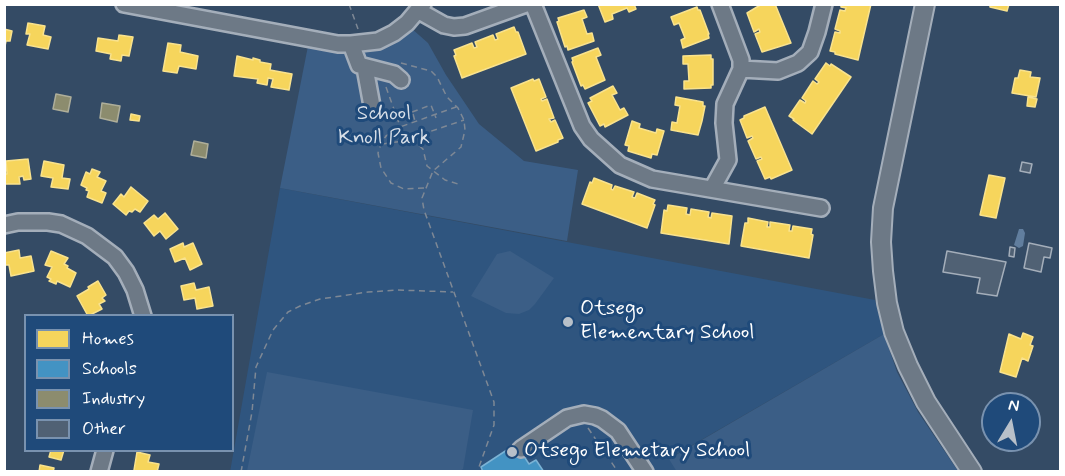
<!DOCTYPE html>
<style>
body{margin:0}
#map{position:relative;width:1065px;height:476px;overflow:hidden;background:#344b65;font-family:Mynerve,sans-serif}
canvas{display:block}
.frame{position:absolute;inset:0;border:6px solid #fff;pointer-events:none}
.legend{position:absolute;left:24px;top:314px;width:210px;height:138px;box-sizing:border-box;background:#1f4a7a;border:2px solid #7992af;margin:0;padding:8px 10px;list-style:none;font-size:18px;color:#fff}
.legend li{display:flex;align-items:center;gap:12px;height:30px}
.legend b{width:30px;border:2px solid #7992af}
.north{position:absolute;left:981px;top:392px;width:60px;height:60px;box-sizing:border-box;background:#1f4a7a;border:2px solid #7992af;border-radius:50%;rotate:10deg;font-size:16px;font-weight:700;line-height:24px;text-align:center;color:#fff}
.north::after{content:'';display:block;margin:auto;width:21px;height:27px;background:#b8c0c9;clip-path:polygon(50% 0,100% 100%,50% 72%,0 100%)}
</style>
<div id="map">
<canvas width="1065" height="476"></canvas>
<div class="frame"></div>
<ul class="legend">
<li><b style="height:16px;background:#f6d55c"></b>Homes</li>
<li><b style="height:16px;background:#4393c3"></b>Schools</li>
<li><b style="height:16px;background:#8c8c6e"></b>Industry</li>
<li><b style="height:16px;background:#506174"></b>Other</li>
</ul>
<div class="north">N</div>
</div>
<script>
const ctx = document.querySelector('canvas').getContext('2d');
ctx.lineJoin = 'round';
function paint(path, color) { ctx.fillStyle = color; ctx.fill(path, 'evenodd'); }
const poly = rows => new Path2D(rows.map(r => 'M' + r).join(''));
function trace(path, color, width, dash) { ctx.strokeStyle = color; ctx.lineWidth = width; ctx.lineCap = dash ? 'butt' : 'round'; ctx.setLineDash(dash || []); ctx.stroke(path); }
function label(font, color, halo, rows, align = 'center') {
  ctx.font = font + ' Mynerve,sans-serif'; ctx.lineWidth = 6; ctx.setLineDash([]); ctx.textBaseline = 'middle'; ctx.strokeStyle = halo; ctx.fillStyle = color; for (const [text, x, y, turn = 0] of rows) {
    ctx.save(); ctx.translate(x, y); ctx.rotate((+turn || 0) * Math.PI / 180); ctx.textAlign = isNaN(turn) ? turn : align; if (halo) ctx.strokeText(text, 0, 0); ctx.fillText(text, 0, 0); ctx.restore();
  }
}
const built = poly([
 [280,188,875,300,884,334,670,458,677,471,230,472]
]);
const green = poly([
 [411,28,428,43,446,75,479,124,524,161,578,170,567,241,280,188,308,46],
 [510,251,554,278,535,304,529,310,519,314,506,313,471,296,497,254],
 [884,334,897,372,918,412,958,471,677,472,669,459],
 [267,372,473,410,463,469,458,472,247,471]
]);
const water = poly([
 [1019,229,1023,229,1025,233,1023,246,1019,248,1014,245]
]);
const homes = poly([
 [598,4,634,4,636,9,629,12,627,8,612,14,613,19,605,22,598,4],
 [762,4,775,4,791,43,762,52,755,34,760,32,759,29,754,32,747,13,762,4],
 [841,4,871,4,858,60,835,54,835,52,830,51,835,32,840,33,840,31,835,29,840,10,845,11,846,8,841,7,841,4],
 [990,4,1009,4,1007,11,990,7,990,4],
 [697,7,698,10,700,10,709,34,708,34,709,38,683,48,681,40,685,38,679,23,674,25,671,17,697,7],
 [584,10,587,17,582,19,587,34,592,33,594,41,568,50,567,46,565,47,557,22,559,21,558,18,584,10],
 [28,23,45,26,43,35,51,37,48,49,27,45,30,34,26,34,28,23],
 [514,27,516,32,518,32,526,54,462,78,454,56,456,55,454,50,472,43,474,48,477,47,475,42,493,35,495,40,498,39,496,34,514,27],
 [4,29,12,31,10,41,6,41,4,51,4,29],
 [119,35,133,37,129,56,122,55,121,61,110,59,111,54,96,51,98,38,118,41,119,35],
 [168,43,181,45,180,52,198,56,196,69,179,66,177,73,163,71,168,43],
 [598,48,601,55,596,57,605,80,585,89,583,85,581,86,572,62,573,61,572,58,598,48],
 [711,55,711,59,713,59,713,85,711,85,711,88,684,89,684,81,689,81,688,64,683,64,683,56,711,55],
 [237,56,253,60,253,58,260,60,260,62,271,64,270,70,292,74,289,90,271,87,273,79,268,78,267,85,257,83,258,79,234,76,237,56],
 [826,63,830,66,831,64,851,77,812,134,793,120,794,119,789,116,800,100,805,103,806,101,802,98,813,81,817,84,819,82,815,79,826,63],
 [1020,70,1031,72,1030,77,1040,78,1036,97,1012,93,1015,78,1018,78,1020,70],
 [533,79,534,81,539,79,546,97,541,99,542,101,547,99,554,118,549,119,551,122,555,120,563,138,558,140,558,142,536,151,511,88,533,79],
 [613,86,617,93,612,95,620,110,624,108,628,115,605,127,604,124,600,126,588,103,592,101,590,98,613,86],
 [676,97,703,102,703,106,705,106,702,121,698,135,671,130,672,122,677,123,680,106,675,105,676,97],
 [1028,97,1037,99,1035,107,1027,106,1028,97],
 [765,107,792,170,771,179,770,177,765,179,757,161,762,159,761,157,756,159,748,141,753,138,752,136,747,138,740,120,744,118,744,116,765,107],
 [131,114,140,116,139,121,130,120,131,114],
 [632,121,640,124,639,128,656,133,657,129,664,131,657,155,652,154,651,158,628,151,629,146,625,145,632,121],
 [28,159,31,179,24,180,23,176,19,177,20,184,4,184,4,174,7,174,6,161,28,159],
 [44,161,64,165,62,178,70,179,68,189,51,187,53,178,41,176,44,161],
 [92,169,100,172,97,177,106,181,101,191,106,193,102,203,87,197,89,191,86,190,87,188,81,185,86,172,90,174,92,169],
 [989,175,1005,178,996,218,980,215,989,175],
 [594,178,612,185,611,189,613,190,615,186,634,192,632,197,635,198,637,193,655,200,653,204,655,205,647,228,582,204,590,182,592,183,594,178],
 [131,187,148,201,140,212,135,209,132,212,129,211,126,215,113,204,121,194,124,197,131,187],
 [668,205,687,208,686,214,690,215,691,209,709,212,708,217,711,218,712,213,732,216,729,244,661,233,664,210,667,211,668,205],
 [165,213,178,229,166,239,160,231,154,236,144,223,154,215,158,219,165,213],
 [748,218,768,222,767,227,770,227,770,222,790,225,789,231,792,231,793,226,812,229,811,234,813,235,809,258,741,246,745,223,748,223,748,218],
 [183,243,184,247,193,243,202,264,190,270,185,258,175,262,170,249,183,243],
 [19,250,20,258,31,256,34,271,11,276,9,265,5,265,4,253,19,250],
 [51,251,68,258,64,264,68,266,67,268,76,273,70,287,57,281,56,284,49,281,51,279,47,277,52,267,45,265,51,251],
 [98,281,106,295,102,298,105,301,99,304,102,309,88,316,77,296,89,289,88,287,98,281],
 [194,283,196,290,209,287,213,306,197,309,195,298,184,300,181,286,194,283],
 [1023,333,1033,337,1030,345,1033,346,1028,361,1022,358,1016,377,1000,372,1009,334,1021,339,1023,333],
 [51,450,64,450,61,460,49,457,51,450],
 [137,452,150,455,148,462,159,464,157,472,137,472,134,470,137,452],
 [40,465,54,468,53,472,39,472,40,465]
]);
const schools = poly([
 [516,444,529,464,536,460,544,472,483,472,481,467,516,444]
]);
const industry = poly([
 [56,94,71,97,68,112,53,109,56,94],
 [102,103,120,106,117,122,100,118,102,103],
 [194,141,208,144,206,158,191,155,194,141]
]);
const building = poly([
 [1022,162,1032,164,1030,173,1020,171,1022,162],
 [1029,243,1052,248,1050,258,1044,257,1041,272,1024,268,1029,243],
 [1010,247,1015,248,1014,257,1009,256,1010,247],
 [947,251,1006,262,997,296,977,293,980,278,943,272,947,251]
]);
const path = poly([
 [349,4,358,29],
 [401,63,431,71,437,77,447,97,458,108,464,120,465,130,461,147,433,171,422,198,424,210,494,402,494,425,479,467],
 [386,87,405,140,464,120],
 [412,112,431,105,436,118],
 [413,114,415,121],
 [411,139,423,149,427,166,445,180,458,184],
 [382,144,404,141],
 [424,188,404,189,391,183,381,168,378,153,381,144,386,136,400,127,456,107],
 [588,428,618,472],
 [241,472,252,412,256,367,273,330,288,312,300,306,320,299,368,292,398,290,453,292]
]);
const minor = poly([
 [124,4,338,44,351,44,378,41,394,33,407,23,423,4],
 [533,4,582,126,591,139,620,165,652,179,821,208],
 [419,11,444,25,454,27,465,26,526,4],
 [351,44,359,65,394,74,401,80],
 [365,68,372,106],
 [741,69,778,71,798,63,810,52,817,32,824,4],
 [712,189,728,160,724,123,725,104,741,69,741,60,720,4],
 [4,225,18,222,48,222,61,224,87,236,115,257,126,272,135,290,143,316],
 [521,449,567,418,584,414,595,416,602,419,618,431,645,472],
 [99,472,105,450]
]);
const major = poly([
 [925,4,883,208,881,242,883,271,887,303,894,332,908,366,926,402,972,472]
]);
const markers = [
 [568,322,6,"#b8c0c9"],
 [512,452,6,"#b8c0c9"]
];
const parkNames = [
 ["School",384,115],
 ["Knoll Park",384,139]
];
const poiNames = [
 ["Otsego",580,310],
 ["Elementary School",580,334],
 ["Otsego Elemetary School",524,452]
];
paint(built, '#2f557f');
paint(green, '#3b5e86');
paint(water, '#617e9e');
paint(homes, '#f6d55c');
trace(homes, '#f9e28d', 1.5);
paint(schools, '#4393c3');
trace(schools, '#7bb3d5', 1.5);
paint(industry, '#8c8c6e');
trace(industry, '#aeae9a', 1.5);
paint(building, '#506174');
trace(building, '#a4aeba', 1.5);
trace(minor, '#a4aeba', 20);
trace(major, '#a4aeba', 22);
trace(path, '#7e8895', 1.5, [6, 4.5]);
trace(minor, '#6d7986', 15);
trace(major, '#6d7986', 18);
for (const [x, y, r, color] of markers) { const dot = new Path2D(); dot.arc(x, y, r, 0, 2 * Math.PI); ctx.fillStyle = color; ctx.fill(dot); trace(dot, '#1f4a7a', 2); }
label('21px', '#d8dfe8', '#1f4a7a', parkNames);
label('21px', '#fff', '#1f4a7a', poiNames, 'left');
</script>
